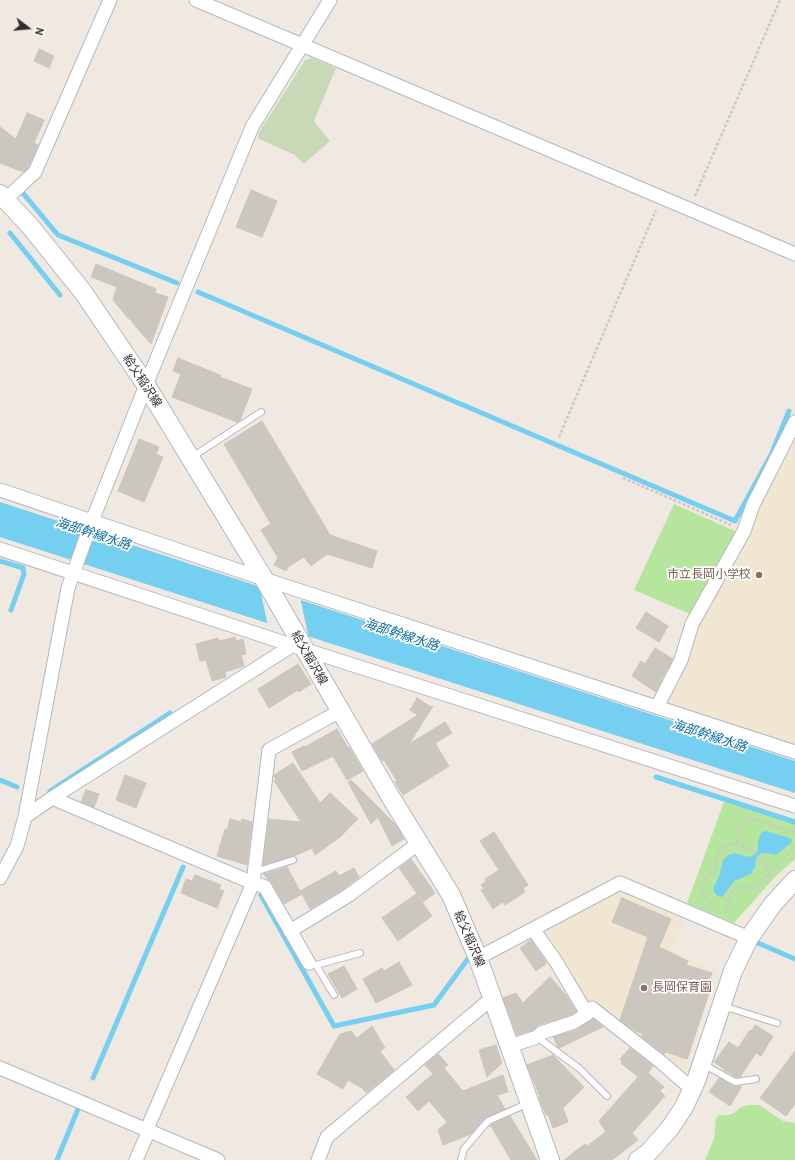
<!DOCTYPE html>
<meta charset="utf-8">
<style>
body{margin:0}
#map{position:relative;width:795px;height:1160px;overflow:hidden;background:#efe9e1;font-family:"PT Sans",sans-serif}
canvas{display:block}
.north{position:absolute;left:8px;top:8px;width:40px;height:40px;-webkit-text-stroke:3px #fff;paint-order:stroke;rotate:106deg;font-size:11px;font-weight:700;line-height:16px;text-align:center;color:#2e2e2e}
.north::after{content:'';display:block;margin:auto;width:14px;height:18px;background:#2e2e2e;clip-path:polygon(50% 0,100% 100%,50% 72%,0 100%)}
</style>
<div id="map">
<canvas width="795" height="1160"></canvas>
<div class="north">N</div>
</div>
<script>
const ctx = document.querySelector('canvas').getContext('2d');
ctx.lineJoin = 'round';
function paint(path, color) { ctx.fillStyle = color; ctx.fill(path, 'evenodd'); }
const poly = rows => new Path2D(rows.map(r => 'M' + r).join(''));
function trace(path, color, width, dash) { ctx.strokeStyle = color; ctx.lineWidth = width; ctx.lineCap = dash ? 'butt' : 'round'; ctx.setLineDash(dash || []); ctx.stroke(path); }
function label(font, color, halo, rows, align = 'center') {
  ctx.font = font + ' "PT Sans","Noto Sans JP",sans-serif'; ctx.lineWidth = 3.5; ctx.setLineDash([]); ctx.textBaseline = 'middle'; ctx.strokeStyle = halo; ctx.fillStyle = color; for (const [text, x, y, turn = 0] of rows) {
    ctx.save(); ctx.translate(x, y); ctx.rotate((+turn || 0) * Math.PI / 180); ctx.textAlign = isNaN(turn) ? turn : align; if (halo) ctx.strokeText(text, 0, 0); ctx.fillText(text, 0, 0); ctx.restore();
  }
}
const education = poly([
 [795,434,795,744,665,701,695,625],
 [620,891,684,920,671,949,716,974,684,1075,588,1009,539,933]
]);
const green = poly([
 [674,504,737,532,693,615,634,590],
 [724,802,795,823,795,859,774,878,734,923,687,903],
 [749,1105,759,1105,783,1121,795,1123,795,1160,705,1160,714,1139,716,1119,719,1115,729,1115,734,1113,741,1107]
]);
const cemetery = poly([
 [312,58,336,68,314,121,330,141,304,164,295,155,257,138,260,131,305,60]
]);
const water = poly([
 [0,502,795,761,795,793,0,537],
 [765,831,790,838,792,840,791,843,776,855,764,853,760,854,756,859,755,867,751,874,734,881,723,896,721,897,716,895,713,890,715,884,719,877,723,860,728,855,734,853,749,857,752,856,758,850,758,841,761,833]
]);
const pier = poly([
 [259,584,300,597,309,639,268,626]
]);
const stream = poly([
 [22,192,58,235,177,283],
 [10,233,60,295],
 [198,292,735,521,771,455,789,411],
 [0,561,23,568,24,574,11,610],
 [656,777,795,822],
 [0,780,17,787],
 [50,791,170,713],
 [261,895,334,1026,434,1005,467,960],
 [758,943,795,959],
 [93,1078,183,867],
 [57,1160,78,1109]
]);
const building = poly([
 [39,49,54,56,49,68,34,61,39,49],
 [27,113,44,120,34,143,38,145,28,168,23,172,0,163,0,127,16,139,27,113],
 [251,190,277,201,262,237,236,227,251,190],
 [96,264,156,289,155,293,168,297,151,344,131,321,132,320,129,319,113,300,117,287,91,277,96,264],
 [178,358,220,375,220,377,252,389,240,420,237,422,172,397,181,374,173,371,178,358],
 [262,421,330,535,377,551,372,568,327,554,311,566,304,557,289,566,286,571,274,565,278,558,261,530,271,524,224,444,262,421],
 [139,439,159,447,156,454,163,457,144,502,118,491,139,439],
 [646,612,668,626,659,642,636,628,646,612],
 [235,637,236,641,243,639,246,654,241,655,244,666,225,672,226,677,212,681,206,660,200,661,196,644,218,638,219,641,235,637],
 [655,648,673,659,661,680,662,680,656,692,632,676,641,661,645,664,655,648],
 [298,664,311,684,299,692,298,690,269,708,258,689,298,664],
 [417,698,431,707,433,706,409,744,445,722,452,733,435,743,449,766,403,795,395,782,397,781,384,760,382,761,372,744,418,715,410,710,417,698],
 [337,729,348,748,349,747,363,771,347,780,333,756,302,771,292,752,304,746,305,747,337,729],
 [293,763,320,803,330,793,358,819,340,837,315,855,312,848,294,856,263,865,269,819,301,822,274,781,276,780,274,775,293,763],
 [125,775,146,783,136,808,116,800,125,775],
 [351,780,395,824,404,839,392,846,378,817,371,824,348,782,351,780],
 [86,790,99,794,94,807,81,802,86,790],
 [230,819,241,822,242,819,252,822,247,865,217,856,225,829,227,830,230,819],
 [494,832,528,885,523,888,525,892,505,905,503,902,493,909,481,890,484,889,481,885,486,881,485,879,499,870,480,841,494,832],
 [411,859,435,893,423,902,399,868,411,859],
 [287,867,300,891,336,871,339,876,354,868,359,877,345,888,310,909,302,894,284,904,272,883,267,879,264,874,287,867],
 [195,875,221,885,219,889,224,891,217,908,181,893,186,879,192,881,195,875],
 [416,894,432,916,398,941,382,918,416,894],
 [622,898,671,919,659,947,688,961,686,965,712,973,709,980,713,981,687,1059,666,1052,664,1054,641,1036,643,1034,634,1030,620,1020,648,937,612,922,622,898],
 [531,940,547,963,536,971,520,948,531,940],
 [399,962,412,985,376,1003,363,979,382,968,384,971,399,962],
 [344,966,357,989,342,998,328,974,344,966],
 [550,977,566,995,576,1011,571,1015,538,1025,533,1030,517,1035,503,998,516,993,523,1003,550,977],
 [593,1019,603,1027,559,1048,558,1047,553,1037,577,1030,593,1019],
 [755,1025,773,1036,761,1056,756,1053,740,1077,736,1077,724,1070,724,1069,714,1062,729,1042,738,1048,750,1030,752,1031,755,1025],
 [372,1026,385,1048,380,1051,394,1070,366,1093,362,1088,348,1080,343,1089,317,1074,340,1034,351,1031,357,1038,372,1026],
 [496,1045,502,1063,487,1077,479,1050,496,1045],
 [630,1048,653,1066,648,1073,664,1087,660,1091,665,1096,632,1133,638,1140,612,1160,564,1160,585,1144,587,1146,606,1132,599,1121,638,1077,621,1063,622,1061,620,1059,630,1048],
 [795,1051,795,1104,786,1116,760,1098,795,1051],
 [438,1054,448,1065,444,1068,463,1091,503,1075,508,1092,497,1095,505,1109,485,1118,471,1134,443,1145,438,1130,447,1122,429,1101,418,1111,406,1097,433,1074,425,1065,438,1054],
 [553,1055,584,1087,563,1108,568,1122,553,1128,548,1114,546,1115,539,1098,540,1097,527,1065,553,1055],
 [719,1078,733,1086,742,1086,730,1106,709,1092,719,1078],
 [510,1116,537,1160,511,1160,491,1126,489,1127,491,1125,510,1116]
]);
const path = poly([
 [695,196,780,0],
 [559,437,656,210],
 [623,478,731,525],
 [736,844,750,849,754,852,771,873],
 [715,906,706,898,702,890,705,880,710,876,715,869,716,856,721,849,728,845,736,844,744,820,749,818,795,832],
 [726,913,733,889,738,885,754,889,795,847]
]);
const lane = poly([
 [192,457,261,412],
 [255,872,293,860],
 [313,964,316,965,334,995],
 [316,965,360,953],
 [723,1006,777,1023],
 [537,1037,580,1069,607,1096],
 [703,1064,735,1082,756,1079],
 [461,1160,464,1149,488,1121,529,1103]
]);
const street = poly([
 [196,0,795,254],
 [5,200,35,172,110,0],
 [0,490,264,579,795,752],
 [0,549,303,649,795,806],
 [657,707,681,660,692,624,744,531,753,505,795,422],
 [52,798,253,883,147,1129],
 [25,817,52,798,293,645],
 [0,878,17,846,25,817,68,588,92,521,146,385,252,127,330,0],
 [533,929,555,960,587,1014],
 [290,931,349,895,419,843],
 [478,958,620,883,749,938],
 [309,963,265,887,253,883,269,750,340,711],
 [510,1046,537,1037,541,1033,574,1022,587,1014,592,1008,661,1062,692,1089],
 [0,1068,218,1160],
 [136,1160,149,1130],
 [318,1160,327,1137,492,998]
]);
const secondary = poly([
 [0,194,30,226,83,292,146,385,264,579,390,796,451,895,478,958,550,1160],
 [638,1160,649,1152,670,1128,684,1107,696,1081,733,971,749,938,773,904,795,880]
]);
const markers = [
 [759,575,4,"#8d6e63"],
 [644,988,4,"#8d6e63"]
];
const streetNames = [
 ["給父稲沢線",142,381,57],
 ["給父稲沢線",309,658,60],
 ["給父稲沢線",469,939,67]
];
const educationNames = [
 ["市立長岡小学校",751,575],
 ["長岡保育園",652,988,"left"]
];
const waterNames = [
 ["海部幹線水路",93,534,18],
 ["海部幹線水路",401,635,18],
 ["海部幹線水路",709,736,18]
];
paint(education, '#f0e6d1');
paint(green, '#b6e59e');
paint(cemetery, '#c8d9b8');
paint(water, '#75cff0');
paint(pier, '#efe9e1');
trace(stream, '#75cff0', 5);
paint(building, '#cbc7bf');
trace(building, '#cbc5ba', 1);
trace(lane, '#b4b7c1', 8);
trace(street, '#b4b7c1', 15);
trace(secondary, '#b4b7c1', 20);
trace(path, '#c9c9c9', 2.5, [3, 2]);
trace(lane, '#fff', 6);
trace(street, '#fff', 13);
trace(secondary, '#fff', 18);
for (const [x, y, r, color] of markers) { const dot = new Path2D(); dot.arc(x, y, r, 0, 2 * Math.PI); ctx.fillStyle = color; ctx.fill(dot); trace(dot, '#fff', 1.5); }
label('12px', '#2e2e2e', '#fff', streetNames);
label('12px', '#785e54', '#fff', educationNames, 'right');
label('italic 13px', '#0d6fa3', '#fff', waterNames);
</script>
